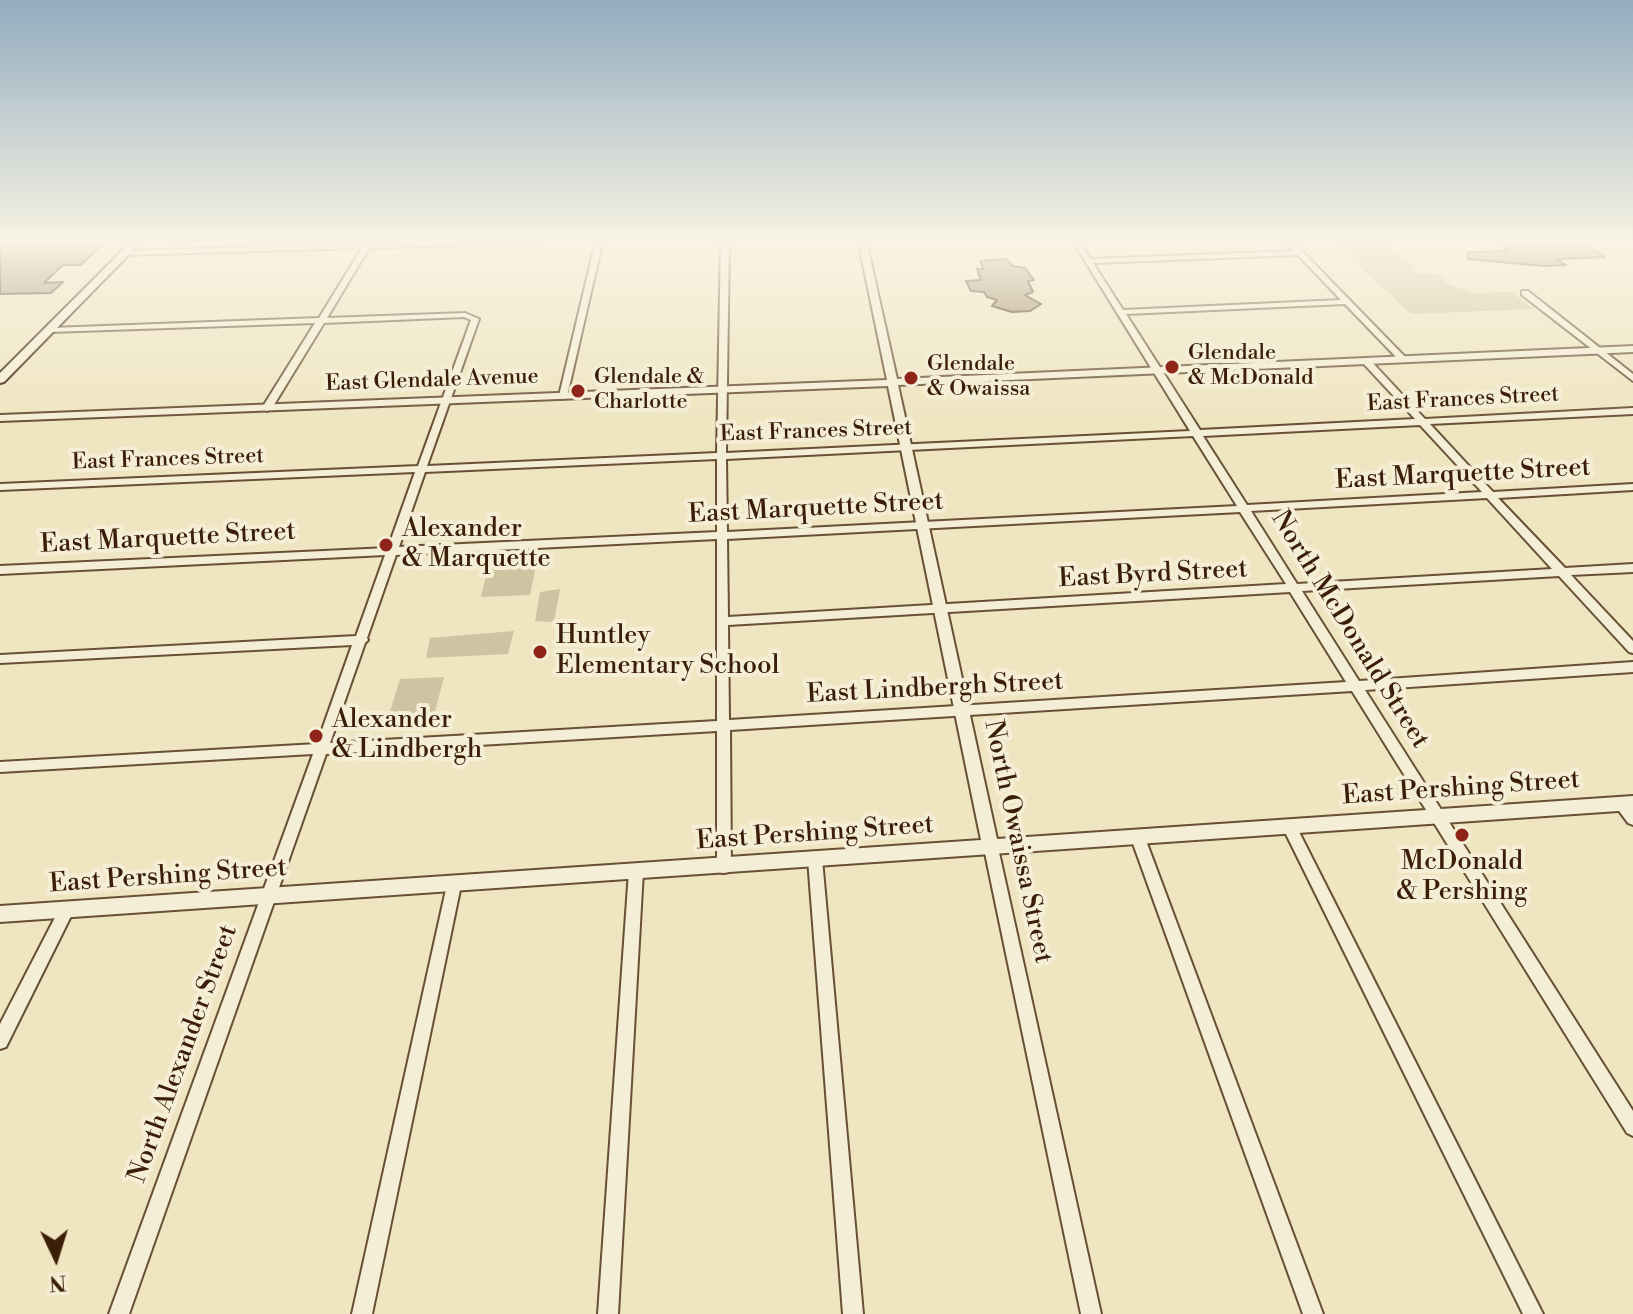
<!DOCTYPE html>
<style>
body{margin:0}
#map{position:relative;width:1633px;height:1314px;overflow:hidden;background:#efe5c0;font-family:"Libre Bodoni",serif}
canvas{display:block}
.north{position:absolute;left:16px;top:1218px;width:80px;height:80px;-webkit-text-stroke:6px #f5eed6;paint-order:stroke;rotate:176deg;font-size:22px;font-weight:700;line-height:32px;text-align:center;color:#3b1e07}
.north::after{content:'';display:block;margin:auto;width:28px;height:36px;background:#3b1e07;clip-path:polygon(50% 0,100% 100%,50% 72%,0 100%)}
</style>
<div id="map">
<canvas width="1633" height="1314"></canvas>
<div class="north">N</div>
</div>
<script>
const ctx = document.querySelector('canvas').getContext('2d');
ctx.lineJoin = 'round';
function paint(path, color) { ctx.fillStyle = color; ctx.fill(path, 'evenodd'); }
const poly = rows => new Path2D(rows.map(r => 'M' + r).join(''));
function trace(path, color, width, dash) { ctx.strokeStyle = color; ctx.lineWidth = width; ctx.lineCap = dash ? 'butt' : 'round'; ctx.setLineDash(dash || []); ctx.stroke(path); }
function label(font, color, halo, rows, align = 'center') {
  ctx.font = font + ' "Libre Bodoni",serif'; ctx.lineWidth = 8; ctx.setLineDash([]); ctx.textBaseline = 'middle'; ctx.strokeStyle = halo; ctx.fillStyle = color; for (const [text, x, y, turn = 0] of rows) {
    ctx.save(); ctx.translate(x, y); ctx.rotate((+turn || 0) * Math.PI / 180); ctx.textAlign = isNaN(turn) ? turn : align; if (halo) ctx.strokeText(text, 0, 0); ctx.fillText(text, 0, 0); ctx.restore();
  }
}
const green = poly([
 [1332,240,1385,240,1416,267,1412,269,1417,274,1437,274,1448,284,1473,293,1512,292,1533,309,1411,314],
 [532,563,536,566,530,595,481,597,489,564],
 [560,589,554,622,535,621,540,592],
 [514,631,508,654,426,658,430,638],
 [444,677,433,719,387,721,400,679]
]);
const building = poly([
 [0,240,107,240,81,265,63,265,44,283,63,282,51,293,0,294,0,240],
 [1531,240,1580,240,1605,257,1557,259,1566,265,1544,266,1468,259,1468,252,1508,251,1502,246,1530,244,1531,240],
 [1006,259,1013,266,1025,268,1034,280,1028,281,1033,292,1025,295,1041,304,1030,311,1012,312,992,306,997,300,987,297,984,292,971,291,966,281,981,280,977,269,984,269,980,261,1006,259]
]);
const minor = poly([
 [462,240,548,240,545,242,369,248,327,318,465,313,479,319,427,466,717,453,721,240,729,240,726,453,1190,431,1072,240,1079,240,1090,259,1294,251,1284,240,1291,240,1407,359,1400,361,1345,304,1126,314,1200,430,1415,419,1363,363,1362,361,1366,358,1369,359,1425,419,1633,408,1633,414,1430,424,1493,492,1633,484,1633,490,1498,498,1565,568,1633,564,1633,572,1571,575,1633,641,1633,653,1629,652,1559,576,1302,591,1359,681,1633,662,1633,672,1365,690,1633,1111,1633,1136,1627,1133,1352,691,730,730,731,867,729,872,724,873,719,872,717,867,717,731,326,754,129,1314,109,1314,313,754,0,772,0,762,317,744,352,645,0,663,0,655,356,636,385,555,0,574,0,566,388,548,415,472,0,490,0,484,418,466,471,320,464,317,324,323,272,408,267,411,262,408,315,323,50,332,46,330,50,328,319,318,362,248,123,255,122,253,126,251,462,240],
 [1298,255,1341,300,1123,310,1093,263,1298,255],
 [1420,425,1482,492,1247,505,1203,436,1420,425],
 [1193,436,1237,506,727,532,726,459,1193,436],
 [717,459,717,532,399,547,425,472,717,459],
 [1487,498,1552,569,1297,584,1251,511,1487,498],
 [1240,512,1286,584,728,617,727,539,1240,512],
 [717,539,717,721,330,743,365,643,368,640,367,638,396,555,717,539],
 [1290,592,1346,682,729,720,728,625,1290,592],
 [596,240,603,240,567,396,563,399,559,396,596,240],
 [1522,291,1528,291,1633,374,1633,381,1522,295,1522,291],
 [1621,798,1626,800,1633,809,1633,825,1628,823,1614,804,1616,800,1621,798],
 [1290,822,1295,824,1543,1314,1523,1314,1283,828,1285,824,1290,822],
 [1138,832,1143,834,1145,838,1323,1314,1303,1314,1131,838,1133,834,1138,832],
 [991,842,996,844,998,848,1101,1314,1081,1314,984,848,986,844,991,842],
 [815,853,820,854,822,859,863,1314,843,1314,808,859,810,854,815,853],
 [636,864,641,866,643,871,618,1314,598,1314,629,871,631,866,636,864],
 [454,878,459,880,461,885,372,1314,352,1314,447,885,449,880,454,878],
 [67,902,72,904,74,909,72,914,6,1047,0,1049,0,1024,62,904,67,902]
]);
const tertiary = poly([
 [858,240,866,240,897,379,1633,346,1633,352,898,385,997,839,1633,796,1633,810,0,922,0,906,981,840,888,386,0,421,0,415,887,380,858,240]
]);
const secondary = poly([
 [133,240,143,240,4,382,0,383,0,373,133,240]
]);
const markers = [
 [1172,367,8,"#8f2418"],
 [911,378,8,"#8f2418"],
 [578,391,8,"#8f2418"],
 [386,545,8,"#8f2418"],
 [540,652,8,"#8f2418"],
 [316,736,8,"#8f2418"],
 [1462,835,8,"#8f2418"]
];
const farPoinames = [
 ["Glendale",1188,354],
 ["& McDonald",1188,379],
 ["Glendale",927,365],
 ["& Owaissa",927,390],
 ["Glendale &",594,378],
 ["Charlotte",594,403]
];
const farStreetnames = [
 ["East Glendale Avenue",432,381,-2],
 ["East Frances Street",1463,400,-3],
 ["East Frances Street",816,432,-2],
 ["East Frances Street",168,460,-2]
];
const streetNames = [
 ["East Marquette Street",1463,475,-3],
 ["East Marquette Street",816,509,-3],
 ["East Marquette Street",168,539,-3],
 ["East Byrd Street",1153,575,-3],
 ["North McDonald Street",1349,630,58],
 ["East Lindbergh Street",935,689,-3],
 ["East Pershing Street",1461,789,-4],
 ["East Pershing Street",815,834,-4],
 ["North Owaissa Street",1017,842,78],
 ["East Pershing Street",168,877,-4],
 ["North Alexander Street",184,1054,-70]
];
const poiNames = [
 ["Alexander",402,530],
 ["& Marquette",402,560],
 ["Huntley",556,637],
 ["Elementary School",556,667],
 ["Alexander",332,721],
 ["& Lindbergh",332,751],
 ["McDonald",1462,863,"center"],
 ["& Pershing",1462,893,"center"]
];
paint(green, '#d0c3a1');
paint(building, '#998567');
trace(building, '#3b1e07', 2);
trace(minor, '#685035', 4);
trace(tertiary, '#685035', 4);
trace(secondary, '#3b1e07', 4);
paint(minor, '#f5eed6');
paint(tertiary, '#f5eed6');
paint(secondary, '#f5eed6');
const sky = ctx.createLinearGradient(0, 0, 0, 424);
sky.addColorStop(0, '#92acbf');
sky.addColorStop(0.57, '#f8f3e3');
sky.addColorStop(1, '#f8f3e300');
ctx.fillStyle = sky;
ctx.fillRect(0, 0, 1633, 424);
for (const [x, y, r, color] of markers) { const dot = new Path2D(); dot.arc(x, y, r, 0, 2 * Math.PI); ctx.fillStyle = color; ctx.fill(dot); trace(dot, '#f5eed6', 3); }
label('22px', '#3b1e07', '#f5eed6', farPoinames, 'left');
label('22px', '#3b1e07', '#f5eed6', farStreetnames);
label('26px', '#3b1e07', '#f5eed6', streetNames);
label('26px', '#3b1e07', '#f5eed6', poiNames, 'left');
</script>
